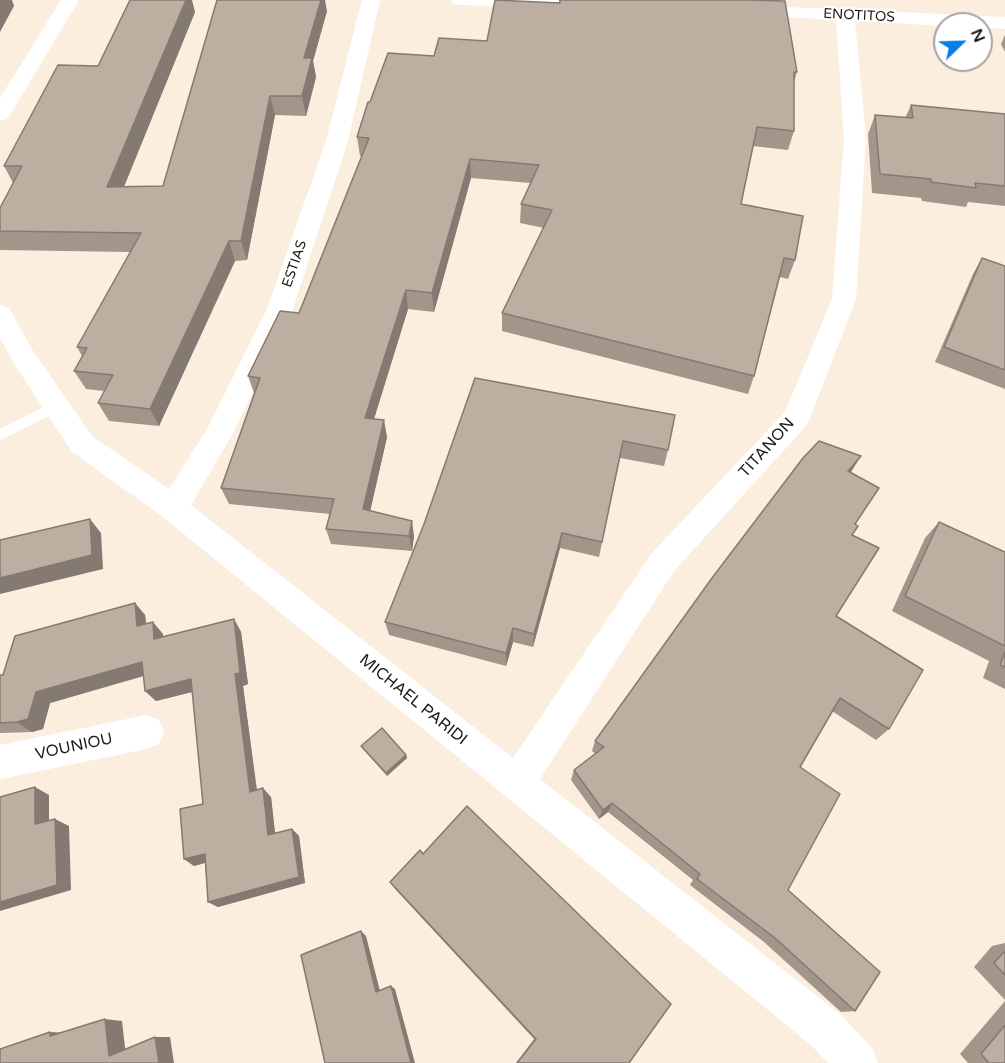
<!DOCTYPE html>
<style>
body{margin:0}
#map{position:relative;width:1005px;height:1063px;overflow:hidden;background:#fbeede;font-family:"Varela Round",sans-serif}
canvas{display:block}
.north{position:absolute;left:933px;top:12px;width:60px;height:60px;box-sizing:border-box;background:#fff;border:2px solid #a5a3a1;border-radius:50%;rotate:67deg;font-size:16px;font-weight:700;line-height:24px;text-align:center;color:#1d1813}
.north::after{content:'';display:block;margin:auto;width:21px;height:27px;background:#057ee5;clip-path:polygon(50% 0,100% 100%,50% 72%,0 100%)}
</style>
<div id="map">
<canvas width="1005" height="1063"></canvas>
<div class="north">N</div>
</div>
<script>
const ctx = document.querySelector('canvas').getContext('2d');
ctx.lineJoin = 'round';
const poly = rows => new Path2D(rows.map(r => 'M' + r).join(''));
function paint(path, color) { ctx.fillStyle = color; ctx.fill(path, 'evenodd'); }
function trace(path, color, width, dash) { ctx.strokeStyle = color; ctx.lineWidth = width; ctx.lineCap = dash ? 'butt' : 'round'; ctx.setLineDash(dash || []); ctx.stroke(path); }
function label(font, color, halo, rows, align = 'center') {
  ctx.font = font + ' "Varela Round",sans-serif'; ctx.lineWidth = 4.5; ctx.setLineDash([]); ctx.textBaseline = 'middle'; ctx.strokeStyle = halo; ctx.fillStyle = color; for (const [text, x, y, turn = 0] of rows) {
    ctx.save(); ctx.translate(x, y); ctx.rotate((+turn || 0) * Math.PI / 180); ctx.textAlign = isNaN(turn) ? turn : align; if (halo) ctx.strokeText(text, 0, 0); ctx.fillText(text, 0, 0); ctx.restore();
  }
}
const lane = poly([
 [56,401,63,406,61,410,0,440,0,429,56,401]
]);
const street = poly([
 [61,0,79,0,10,115,7,119,0,121,0,98,61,0],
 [362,0,380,0,348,141,293,309,232,435,191,505,513,758,652,553,785,412,832,299,844,138,836,20,745,15,739,14,736,10,739,6,745,5,1005,17,1005,29,981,27,981,24,945,26,855,21,866,138,856,299,810,418,806,426,674,571,540,779,841,1015,872,1048,878,1063,828,1063,811,1045,163,517,72,452,15,365,0,338,0,305,9,308,33,351,92,436,169,489,207,429,267,309,326,141,362,0],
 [451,0,607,0,610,4,607,8,601,9,460,5,454,4,451,0],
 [147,715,159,720,164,732,159,744,147,749,0,779,0,745,147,715]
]);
const wall = poly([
 [559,0,779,0,797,72,794,82,794,131,788,150,753,146,741,204,795,260,788,279,780,277,754,376,748,394,502,331,502,313,544,228,520,223,521,204,531,183,471,178,434,312,408,309,374,419,387,437,370,511,414,536,412,551,331,544,326,529,330,514,229,504,221,488,254,393,248,376,299,313,362,156,360,156,357,137,370,102,434,56,487,41,559,3],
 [327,11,313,61,316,77,306,116,275,115,247,260,235,261,159,426,109,421,98,403,104,391,86,389,74,371,82,356,77,347,130,252,0,250,0,208,13,183,4,166,98,66,195,12,124,187,163,186],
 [1005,35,1005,52,1001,44],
 [911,105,1005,114,1005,206,968,202,966,207,922,201,921,198,872,193,868,134,875,115,905,118],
 [982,258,1005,266,1005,389,935,362,973,274],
 [475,378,668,450,664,466,620,458,599,557,560,548,533,647,513,642,506,666,389,635,385,622,424,524],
 [851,473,855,524,852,535,836,616,889,729,876,740,832,711,800,767,788,890,855,1011,841,1012,764,942,690,885,693,880,608,812,599,819,571,780,574,770,596,754,592,751,595,741],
 [939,522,1005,552,1005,689,983,678,989,661,892,611,925,538],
 [135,603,145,615,146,624,163,634,163,637,234,619,241,632,248,684,243,686,257,790,271,797,275,833,292,829,299,836,305,883,218,907,208,902,205,863,194,866,184,859,203,804,192,692,156,701,145,691,144,676,50,703,43,729,32,732,0,733,0,675,3,675],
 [361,746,406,755,407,758,387,776,363,749],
 [390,882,629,1063,516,1063,534,1039,395,889],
 [1005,943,1005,1000,974,967,992,946],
 [1005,1001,1005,1063,968,1063,960,1054]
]);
const shadedWall = poly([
 [0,0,12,0,14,6,0,32],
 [186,0,192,0,195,12,116,206,107,187],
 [321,0,325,0,327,11,313,61,316,77,306,116,302,96,304,58],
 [270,96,275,115,247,260,241,241],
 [470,159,471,178,434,312,432,293],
 [229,241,235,261,159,426,150,409],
 [406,290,408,309,369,435,365,418],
 [384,420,387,437,367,525,363,509],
 [861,456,851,472,839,488,848,471],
 [90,519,101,533,103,569,0,594,0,578],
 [412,521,414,536,412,551,409,536],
 [562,533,560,548,533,647,534,634],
 [135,603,145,615,148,638,137,626],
 [234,619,241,632,248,684,243,686,258,800,250,792,235,674],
 [153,622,163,634,164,651,154,639],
 [513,628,513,642,506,666,506,653],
 [142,662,153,673,50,703,43,729,32,732,17,722,36,692],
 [191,679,200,690,156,701,145,691],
 [406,755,407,758,387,776,386,773],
 [35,787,49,795,49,831,35,824],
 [263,788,271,797,276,842,268,835],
 [612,803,608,812,599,819,603,810],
 [55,819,69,826,71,890,0,911,0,902],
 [292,829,299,836,305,883,218,907,208,902],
 [205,854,214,860,194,866,184,859],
 [361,931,366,936,381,995,376,992],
 [391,986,395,989,415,1063,411,1063],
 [105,1019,122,1021,126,1056,109,1056],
 [50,1032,69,1033,50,1036],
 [155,1037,170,1037,174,1063,159,1063]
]);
const building = poly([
 [130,0,186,0,107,187,163,186,217,0,321,0,304,58,312,58,302,96,270,96,241,241,229,241,150,409,98,403,113,375,74,371,87,348,77,347,141,233,0,231,0,208,22,166,4,166,58,65,98,66,130,0],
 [495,0,560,3,560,0,750,0,785,1,797,72,794,72,794,131,757,127,741,204,803,216,795,260,784,258,754,376,502,313,552,210,521,204,539,165,470,159,432,293,406,290,365,418,384,420,363,509,412,521,409,536,326,529,334,499,221,488,260,378,248,376,280,311,299,313,369,138,357,137,368,102,370,102,388,53,434,56,439,38,487,41,495,0],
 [911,105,1005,114,1005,186,975,183,976,188,931,182,931,179,880,174,875,115,913,118,911,105],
 [982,258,1005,266,1005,370,944,347,982,258],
 [475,378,675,415,668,450,623,441,602,542,562,533,534,634,513,628,506,653,385,622,424,524,475,378],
 [819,441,861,456,848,471,879,488,855,524,858,526,852,535,879,548,836,616,923,670,889,729,840,698,800,767,840,794,788,890,880,972,855,1011,775,938,697,879,700,874,612,803,603,810,574,770,604,747,595,741,712,578,803,458,819,441],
 [90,519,92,555,0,578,0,540,90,519],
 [939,522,1005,552,1005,646,905,596,939,522],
 [135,603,137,626,153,622,154,639,234,619,240,673,235,674,250,792,263,788,268,835,292,829,299,877,208,902,205,854,184,859,180,809,203,804,191,679,145,691,142,662,36,692,28,719,17,722,0,723,0,675,3,675,15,636,135,603],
 [1005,652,1005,667,1000,665,1005,652],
 [382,728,406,755,386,773,361,746,382,728],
 [35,787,35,824,55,819,57,885,0,902,0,797,35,787],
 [467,806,671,1004,629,1063,517,1063,536,1039,390,882,420,850,423,854,467,806],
 [361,931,376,992,391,986,411,1063,325,1063,301,955,361,931],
 [1005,951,1005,975,994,963,1005,951],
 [105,1019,109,1056,155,1037,159,1063,0,1063,0,1049,50,1032,50,1036,105,1019],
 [1005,1025,1005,1063,989,1063,981,1054,1005,1025]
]);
const farStreetnames = [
 ["ENOTITOS",859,16,3],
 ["ESTIAS",295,264,-71]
];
const streetNames = [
 ["TITANON",767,448,-48],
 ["MICHAEL PARIDI",413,700,39],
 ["VOUNIOU",74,747,-12]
];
paint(lane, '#fff');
paint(street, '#fff');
paint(wall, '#a2968a');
paint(shadedWall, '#847a71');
paint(building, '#bcafa1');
trace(building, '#847a71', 1.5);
label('14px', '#1d1813', '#fff', farStreetnames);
label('16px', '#1d1813', '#fff', streetNames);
</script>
